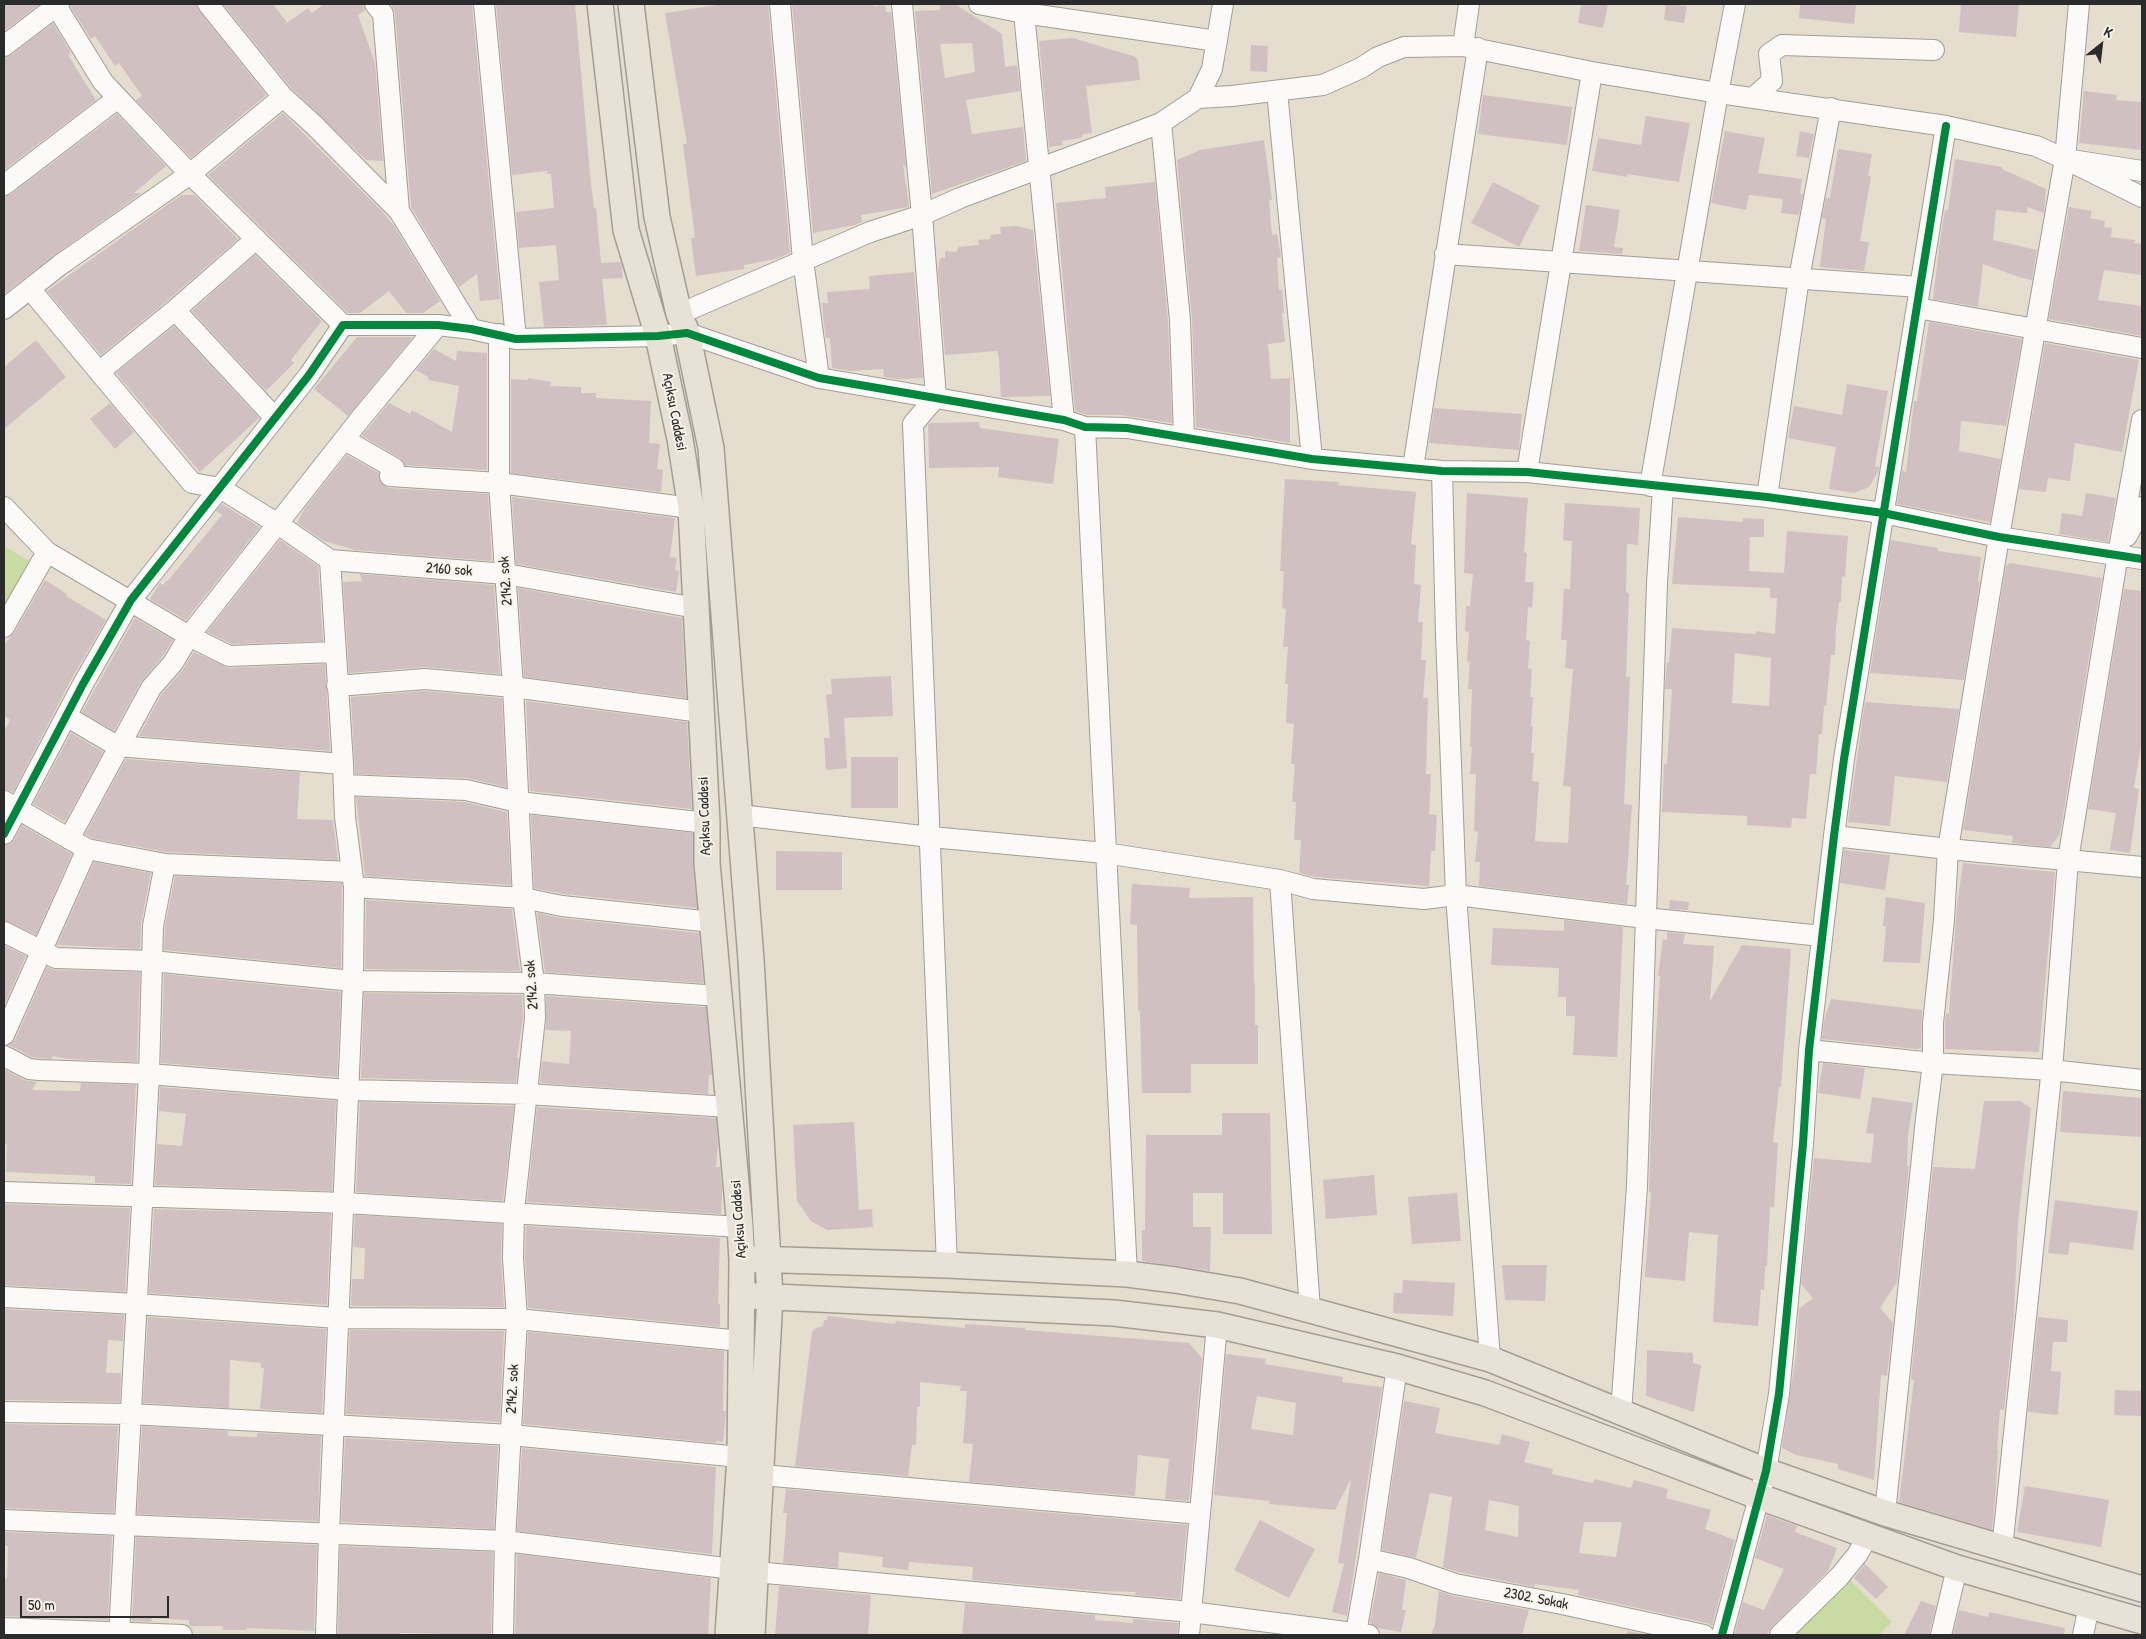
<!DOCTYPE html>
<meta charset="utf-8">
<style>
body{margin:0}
#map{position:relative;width:2146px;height:1639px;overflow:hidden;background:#e5dece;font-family:"Patrick Hand",sans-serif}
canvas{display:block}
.frame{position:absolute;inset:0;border:5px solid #2b2b2b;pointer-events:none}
.north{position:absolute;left:2076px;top:20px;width:50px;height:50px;-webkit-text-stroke:4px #f7f3e8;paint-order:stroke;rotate:29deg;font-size:14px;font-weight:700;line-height:20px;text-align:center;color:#2b2b2b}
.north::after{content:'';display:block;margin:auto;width:18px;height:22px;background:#2b2b2b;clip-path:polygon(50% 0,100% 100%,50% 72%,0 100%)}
.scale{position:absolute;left:20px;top:1596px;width:149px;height:22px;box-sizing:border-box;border:2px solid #2b2b2b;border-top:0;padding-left:6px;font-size:15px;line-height:18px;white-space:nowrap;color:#2b2b2b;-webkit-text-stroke:4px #f7f3e8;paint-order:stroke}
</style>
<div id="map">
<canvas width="2146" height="1639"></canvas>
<div class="frame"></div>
<div class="north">K</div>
<div class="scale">50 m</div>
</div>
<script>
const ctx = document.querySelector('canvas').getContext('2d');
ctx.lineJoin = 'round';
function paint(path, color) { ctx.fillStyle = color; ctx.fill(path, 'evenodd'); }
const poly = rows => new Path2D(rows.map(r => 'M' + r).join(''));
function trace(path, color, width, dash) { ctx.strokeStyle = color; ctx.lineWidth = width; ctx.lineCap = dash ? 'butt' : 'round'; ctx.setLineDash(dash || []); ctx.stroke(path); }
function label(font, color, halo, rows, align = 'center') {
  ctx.font = font + ' "Patrick Hand",sans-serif'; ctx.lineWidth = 4; ctx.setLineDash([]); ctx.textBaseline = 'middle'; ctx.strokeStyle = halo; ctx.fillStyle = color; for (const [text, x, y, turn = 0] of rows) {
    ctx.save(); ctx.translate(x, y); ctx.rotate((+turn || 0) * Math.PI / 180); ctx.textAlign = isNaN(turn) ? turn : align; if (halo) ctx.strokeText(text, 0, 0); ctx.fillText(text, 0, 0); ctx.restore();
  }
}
const green = poly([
 [4,546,31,562,4,608],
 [1850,1580,1892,1622,1879,1635,1794,1635]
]);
const building = poly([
 [4,4,40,4,4,31],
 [72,4,196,4,199,11,266,95,191,158,136,100,142,96,119,63,115,66,95,36,91,39,70,6],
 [223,4,273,4,287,23,308,8,312,13,324,4,363,4,365,10,358,15,375,63,383,161,366,160,292,89],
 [391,4,472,4,500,299,480,301,477,274,459,287,411,207,395,13],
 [496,4,575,4,590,174,594,208,596,208,601,263,621,262,622,268,623,278,602,279,607,325,544,327,539,282,559,280,556,245,519,248,516,212,554,208,551,174,547,174,547,171,512,175],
 [723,4,768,4,790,253,776,259,744,265,744,269,696,276,691,238,695,238,683,144,687,144,665,13],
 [792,4,874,4,874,6,885,5,886,12,891,12,906,167,903,164,909,207,861,215,862,222,855,225,813,233],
 [940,4,955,4,1002,34,1005,67,1017,65,1020,91,966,100,972,134,1023,127,1026,161,932,194,915,11,940,10],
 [972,43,975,72,945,78,940,44],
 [1581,4,1608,4,1603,28,1578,23],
 [1666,4,1687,6,1684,23,1664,20],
 [1800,4,1856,4,1854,24,1799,18],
 [1961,4,2019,4,2016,37,1959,32],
 [53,23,71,53,68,55,96,100,4,170,4,58,11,55],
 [1073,38,1136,57,1138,61,1140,80,1086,86,1092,133,1083,134,1081,138,1062,141,1063,145,1049,147,1039,41],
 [1251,45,1268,46,1267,72,1250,71],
 [2084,91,2117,95,2116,100,2142,102,2142,150,2079,143],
 [1483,95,1572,107,1567,145,1478,134],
 [283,113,382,211,394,226,440,301,423,313,406,313,389,291,360,313,348,313,208,175],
 [117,114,166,166,134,193,142,193,53,256,4,294,4,197,11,194],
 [1646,116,1690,123,1679,182,1627,174,1627,177,1592,171,1598,138,1641,145],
 [1725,131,1765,138,1758,173,1802,179,1800,194,1803,194,1799,215,1781,213,1783,199,1749,195,1746,210,1711,203],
 [1800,131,1814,134,1809,158,1796,156],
 [1264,140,1272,200,1269,200,1272,235,1277,234,1281,257,1277,258,1279,290,1282,290,1284,313,1282,313,1285,342,1268,344,1271,379,1290,378,1290,443,1196,427,1192,319,1177,160,1200,150],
 [1838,149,1872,154,1868,176,1871,176,1860,241,1869,242,1864,271,1820,267,1826,219,1822,218,1826,198,1830,198],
 [1955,159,2002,167,2002,169,2046,189,2044,213,2028,207,2027,213,1996,210,1993,240,2037,250,2032,280,2022,278,1983,264,1978,307,1933,299,1940,240,1945,210,1948,210],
 [1155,182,1168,321,1172,423,1121,415,1087,415,1075,411,1056,203,1106,198,1105,187],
 [1493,182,1540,206,1519,247,1471,223],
 [181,195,194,195,238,239,167,301,101,355,47,291],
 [1586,205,1620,210,1614,247,1623,248,1622,254,1579,251],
 [2069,207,2092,211,2090,218,2105,221,2104,227,2112,228,2111,237,2135,240,2134,243,2142,244,2142,275,2104,270,2098,300,2142,306,2142,336,2049,319],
 [1017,226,1033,230,1050,396,1001,397,999,358,997,351,945,355,938,270,940,258,945,258,945,251,956,252,959,247,979,245,978,240,991,239,990,235,1001,234,1000,227],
 [255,255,322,321,291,360,294,363,266,391,192,311],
 [914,272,923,378,898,379,884,377,883,369,851,371,832,368,830,338,826,338,823,316,822,303,828,303,827,292,870,289,869,276],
 [1929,322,2022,339,2006,426,1961,421,1959,451,2001,459,1990,522,1897,504,1902,471,1906,472,1914,401,1917,401],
 [174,326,259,418,200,472,116,373],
 [357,337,413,337,348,416,314,389],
 [36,340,66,377,4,429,4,367],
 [2045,343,2139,360,2122,452,2075,443,2070,481,2048,478,2046,492,2019,489],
 [434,349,456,361,457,351,487,353,487,470,405,465,400,458,362,436,389,403,410,414,412,410,452,432,459,386,429,380,428,377,416,370],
 [528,378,551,382,550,386,581,387,581,393,596,393,596,398,651,401,649,443,660,444,657,469,663,470,661,492,511,473,511,379,528,380],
 [1847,384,1888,391,1875,466,1879,467,1878,472,1869,487,1854,493,1829,489,1836,447,1788,438,1794,406,1842,415],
 [110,403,134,432,115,449,90,419],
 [1434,408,1522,414,1519,450,1429,443],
 [979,422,980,428,1059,439,1053,484,998,477,999,467,929,468,928,425,930,423],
 [347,455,379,473,380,482,389,488,488,494,492,561,355,550,324,541,297,523,305,508],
 [1285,479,1339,482,1339,485,1416,492,1411,544,1416,545,1414,584,1421,585,1418,622,1423,622,1421,660,1426,660,1423,698,1428,698,1426,774,1431,774,1429,814,1437,815,1435,851,1431,851,1429,886,1315,877,1299,873,1301,840,1294,840,1296,802,1292,802,1295,764,1291,764,1294,724,1286,723,1288,684,1285,684,1288,647,1283,647,1286,609,1282,608,1284,571,1280,571],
 [1467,493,1528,498,1524,552,1527,553,1525,582,1534,582,1532,608,1528,607,1526,640,1530,641,1528,668,1532,669,1530,697,1533,697,1531,726,1533,726,1531,753,1534,753,1532,781,1539,782,1535,841,1568,843,1571,787,1563,786,1573,669,1565,668,1567,640,1561,640,1564,589,1570,589,1572,541,1563,540,1565,503,1640,508,1638,545,1627,544,1626,592,1629,593,1626,677,1630,677,1624,804,1632,805,1626,885,1629,885,1627,904,1479,886,1480,862,1475,862,1478,832,1474,831,1476,774,1470,774,1472,747,1470,747,1472,689,1468,689,1470,662,1467,661,1469,632,1465,631,1466,606,1470,606,1473,574,1464,573],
 [2086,493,2116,498,2108,542,2059,534,2062,513,2082,516],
 [512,497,675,518,670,557,677,558,675,570,679,571,676,592,516,564],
 [222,504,260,527,186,620,150,599,160,583,163,585,171,577,222,515,216,511],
 [1678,517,1743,522,1743,518,1764,519,1764,537,1750,537,1749,571,1784,573,1787,531,1848,536,1845,577,1842,576,1841,602,1839,602,1836,628,1835,655,1831,655,1826,706,1824,706,1822,734,1819,734,1816,774,1810,774,1806,819,1792,818,1791,828,1747,825,1747,816,1662,812,1664,764,1667,764,1672,689,1665,689,1666,673,1667,662,1669,663,1672,628,1756,634,1756,631,1775,634,1777,598,1770,598,1770,588,1672,584],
 [1735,653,1771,658,1769,706,1732,703],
 [280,540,318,566,323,641,232,644,207,632],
 [1891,540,1938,548,1938,551,1981,557,1978,582,1980,582,1964,680,1870,673],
 [2010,563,2102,578,2060,834,2050,847,2012,843,2013,836,1963,830,2006,566],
 [360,574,494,585,500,674,426,667,349,673,343,582,362,581],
 [45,580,67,594,66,596,106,620,72,678,13,792,4,789,4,732,10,720,4,716,4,645,14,633],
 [518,588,682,618,686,698,524,677],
 [2124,589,2142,591,2142,739,2134,788,2139,789,2130,853,2110,850,2116,813,2088,809],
 [135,618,173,640,163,656,141,682,114,731,82,712],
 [194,652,229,668,325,664,330,751,139,736,161,695,182,671],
 [891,676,893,716,844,718,847,768,826,770,824,738,830,738,826,695,832,694,831,679],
 [425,691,502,698,506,787,467,778,355,774,351,697],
 [526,701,687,722,692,809,530,791],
 [1865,702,1959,709,1947,782,1895,776,1890,826,1848,822],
 [71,733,103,752,65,822,33,804],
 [851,757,898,757,898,808,851,808],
 [126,759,300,772,297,819,333,820,338,860,166,852,91,838,85,834],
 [356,797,464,802,507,812,511,885,365,876],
 [531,815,693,833,693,864,697,908,564,894,534,888],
 [22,825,72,854,36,935,4,920,4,846,10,844,14,840],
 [1844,850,1890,855,1885,890,1840,883],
 [776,851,842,852,842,890,776,890],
 [94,862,151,873,141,924,140,949,57,945],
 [1963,863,2055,872,2039,1052,1945,1049,1945,1024,1946,1013,1949,1014,1957,905],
 [175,876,342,883,341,968,164,950,165,927],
 [1132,884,1190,888,1189,898,1253,897,1254,983,1255,983,1255,1025,1258,1025,1258,1064,1191,1064,1191,1093,1142,1093,1140,1011,1138,1011,1137,925,1130,924],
 [1886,897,1925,903,1920,963,1883,962,1886,926,1883,926],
 [366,900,512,909,520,971,365,969],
 [1670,900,1689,902,1688,910,1669,909],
 [537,913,561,918,699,933,703,983,545,972],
 [1564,920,1623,927,1617,1057,1573,1055,1575,1016,1566,1016,1566,997,1558,997,1559,968,1491,965,1493,928,1564,931],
 [1667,932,1685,934,1683,944,1714,946,1710,1001,1742,945,1791,949,1781,1087,1779,1087,1773,1142,1778,1143,1774,1207,1770,1207,1767,1266,1765,1266,1764,1290,1761,1289,1758,1326,1713,1322,1718,1235,1689,1232,1685,1281,1645,1277,1651,1192,1649,1192,1652,1093,1660,976,1658,976,1663,939,1667,940],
 [4,945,26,956,4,1006],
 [47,967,56,970,140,972,137,1062,69,1059,53,1056,51,1059,32,1057,9,1045,15,1040],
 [164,974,341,992,337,1077,161,1063],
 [364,993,522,995,523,1018,517,1058,519,1058,516,1082,361,1078],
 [546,996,706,1007,712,1075,709,1075,708,1094,540,1083,542,1061,569,1064,571,1031,546,1030],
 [1831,999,1922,1010,1921,1048,1917,1049,1822,1039,1824,1021],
 [1823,1063,1865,1068,1860,1099,1818,1093],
 [4,1069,24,1080,37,1082,32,1090,80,1091,81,1083,136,1085,131,1184,95,1183,95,1176,6,1172,7,1145,4,1143],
 [160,1087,336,1101,332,1191,155,1185,157,1144,182,1146,186,1114,159,1111],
 [2063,1091,2142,1098,2142,1137,2060,1132],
 [1872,1097,1913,1103,1908,1135,1907,1166,1909,1166,1897,1282,1880,1308,1893,1323,1887,1376,1881,1375,1874,1480,1838,1469,1838,1464,1796,1455,1782,1448,1796,1354,1799,1309,1813,1298,1801,1284,1814,1158,1871,1163,1874,1134,1866,1133],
 [1984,1101,2020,1101,2031,1108,2018,1222,2014,1316,2004,1410,2000,1409,1997,1450,1998,1450,1996,1487,1992,1530,1899,1502,1914,1380,1911,1379,1933,1167,1975,1169],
 [360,1102,514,1106,503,1201,356,1192],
 [537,1107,716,1118,718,1143,716,1167,720,1167,722,1189,721,1214,527,1202],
 [1222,1113,1270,1113,1272,1234,1223,1234,1223,1193,1193,1193,1193,1227,1211,1227,1210,1271,1142,1261,1142,1230,1145,1230,1146,1135,1222,1135],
 [854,1122,859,1210,872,1209,873,1227,827,1230,811,1221,797,1201,793,1125],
 [1374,1175,1377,1215,1326,1219,1323,1180],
 [1457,1193,1461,1241,1412,1244,1408,1197],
 [2055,1200,2138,1211,2133,1250,2070,1242,2068,1255,2048,1253],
 [4,1204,130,1208,125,1292,4,1285],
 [154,1209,331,1214,327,1305,149,1293],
 [355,1215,502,1224,501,1259,504,1307,351,1306,352,1279,364,1279,365,1248,353,1247],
 [526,1226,720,1238,718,1304,720,1304,720,1327,528,1308,525,1258],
 [1502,1265,1547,1265,1545,1301,1505,1300],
 [1403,1280,1455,1283,1453,1316,1393,1313,1394,1293,1402,1293],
 [4,1309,124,1315,123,1341,108,1340,106,1373,121,1373,120,1402,4,1400],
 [828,1316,895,1324,896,1321,965,1328,965,1324,1025,1328,1025,1330,1189,1343,1202,1358,1189,1501,1165,1499,1169,1459,1138,1455,1135,1496,969,1482,973,1444,963,1443,967,1391,960,1391,961,1386,920,1382,920,1407,917,1407,916,1445,912,1445,908,1476,795,1466,812,1332,816,1328,823,1326,824,1320,827,1320],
 [148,1317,326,1329,322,1413,260,1409,264,1368,261,1368,261,1363,230,1360,229,1408,143,1403],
 [2038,1317,2068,1320,2067,1342,2053,1342,2051,1371,2061,1372,2058,1415,2028,1412],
 [350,1330,504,1331,500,1422,346,1414],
 [528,1332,724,1351,723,1411,726,1411,723,1442,716,1441,716,1443,523,1424],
 [1647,1350,1693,1353,1693,1363,1701,1365,1694,1412,1646,1396],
 [1226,1354,1266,1359,1265,1364,1343,1377,1342,1382,1382,1387,1347,1616,1332,1612,1344,1564,1338,1563,1351,1479,1335,1510,1269,1504,1270,1501,1214,1495],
 [1257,1396,1296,1403,1293,1435,1251,1429],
 [2115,1390,2142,1391,2142,1416,2114,1415],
 [1404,1401,1440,1408,1435,1433,1499,1445,1502,1434,1530,1442,1524,1462,1553,1469,1552,1474,1593,1483,1594,1479,1631,1488,1634,1480,1668,1489,1666,1498,1711,1510,1705,1529,1735,1540,1712,1626,1707,1623,1578,1595,1579,1590,1535,1584,1534,1587,1458,1572,1443,1567,1452,1497,1430,1493,1416,1558,1382,1550],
 [1489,1500,1519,1506,1518,1537,1485,1530],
 [1584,1522,1622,1522,1616,1557,1579,1553],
 [4,1424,118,1426,114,1513,4,1508],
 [142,1426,228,1431,228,1436,257,1437,257,1433,321,1436,318,1521,137,1514],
 [345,1438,498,1446,494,1529,341,1522],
 [522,1448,716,1467,712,1554,517,1531],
 [2025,1486,2109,1500,2101,1547,2017,1532],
 [786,1489,1187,1525,1180,1599,1135,1595,1136,1592,1097,1591,972,1580,973,1567,909,1562,908,1570,882,1567,883,1557,839,1552,838,1568,783,1563,787,1513,783,1513],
 [1767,1515,1797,1526,1795,1532,1837,1548,1828,1571,1772,1627,1766,1635,1734,1635,1743,1602,1764,1610,1784,1569,1755,1558],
 [1260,1520,1315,1549,1289,1598,1234,1570],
 [4,1532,112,1536,108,1620,4,1616,4,1579,7,1579,8,1546,4,1546],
 [136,1537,317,1545,314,1631,247,1628,247,1630,222,1630,223,1626,189,1626,189,1620,152,1618,151,1622,132,1621],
 [340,1546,493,1552,491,1635,400,1633,400,1635,338,1634],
 [517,1554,711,1578,708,1635,515,1635],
 [1865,1564,1888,1587,1876,1599,1854,1578],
 [1379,1573,1406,1580,1402,1610,1406,1610,1401,1632,1378,1628,1370,1623],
 [779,1586,871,1595,868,1635,775,1635],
 [1439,1591,1453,1596,1529,1610,1522,1635,1431,1635,1435,1624],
 [1921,1601,1936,1606,1929,1635,1904,1635],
 [965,1603,1095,1615,1095,1620,1133,1623,1133,1619,1178,1623,1177,1635,962,1635],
 [1959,1610,1988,1617,1989,1612,2065,1628,2064,1635,1953,1635],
 [1628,1631,1649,1635,1626,1635]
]);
const minor = poly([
 [55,4,103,82,118,98,190,174,343,325],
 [208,4,283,97,314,125,399,211,471,329],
 [375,4,383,14,399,211],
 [484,4,516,339],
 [780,4,803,260,819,378],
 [902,4,922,215,936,397,913,424,947,1265],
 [979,4,1024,13,1217,41],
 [2079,4,2065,159,2142,197],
 [1024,13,1064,420],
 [4,46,59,4],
 [1463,46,1469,4],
 [1277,91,1312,459],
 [1754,97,1772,81,1769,54,1782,45,1934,50],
 [1198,98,1232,96,1323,85,1361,68,1378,57,1404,47,1463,46,1592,72,1718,93,1946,126,2036,146,2065,159,2142,171],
 [1161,123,1180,320,1184,437],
 [4,185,118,98],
 [1445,254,1920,287],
 [30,289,192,483,220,488,278,524,330,560,506,574,696,608],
 [1917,308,2142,348],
 [4,309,60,265,190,174,283,97],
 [175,310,275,418],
 [679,314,870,232,922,215,960,198,1161,123,1198,98,1212,69,1223,4],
 [499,334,499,483,513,687,523,898,534,983,535,1018,514,1211,513,1258,517,1319,505,1541,503,1635],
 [99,372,175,310,256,239],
 [1085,427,1127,1274],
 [345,440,394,468,390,476,499,483,691,508],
 [1413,468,1478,48],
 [1442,471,1446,635,1456,895,1645,918,1822,936],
 [1527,472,1592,72],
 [1650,486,1718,93,1735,4],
 [1767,497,1799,278,1831,108],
 [4,507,47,552,189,636,229,656,335,652],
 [2127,536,2142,507],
 [4,627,47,552],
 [337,686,425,679,513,687,701,712],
 [66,716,117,746,343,764],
 [344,785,466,790,518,802,707,823],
 [4,801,87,849,165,864,352,872],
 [739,815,931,837,1105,853,1280,880,1313,889,1424,899,1456,895,1490,1359],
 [4,834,83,684,131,600,309,375,343,325,438,325,471,329,516,339,658,336,687,333,819,378,1064,420,1085,427,1127,428,1312,459,1442,471,1527,472,1767,497,1883,513,1999,537,2142,559],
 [1834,836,1948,849,2142,867],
 [69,839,151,688,173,663,189,636,361,418,438,325],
 [1280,880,1310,1310],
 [354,887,523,898,562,906,712,922],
 [4,932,56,958,152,961,353,981,534,983,719,996],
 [4,1035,87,849],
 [1809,1050,1933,1063,2051,1070,2142,1080],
 [4,1056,29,1069,39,1070,149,1074,347,1090,527,1094,729,1107],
 [4,1192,345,1203,740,1227],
 [4,1297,136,1304,338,1318,517,1319,741,1341],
 [4,1412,131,1414,511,1435,740,1457],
 [1621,1412,1637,1186,1657,583,1663,487],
 [762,1475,1200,1514],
 [1885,1513,1926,1119,1933,1063,1933,1023,1944,920,1948,849,1999,537,2065,159],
 [4,1520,505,1541,733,1569],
 [2002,1549,2053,1057,2068,860,2118,554,2142,420],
 [1369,1559,1409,1568,1455,1584,1562,1604,1704,1635],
 [755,1572,1191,1612,1369,1635],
 [4,1628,182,1635],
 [1356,1633,1369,1559,1397,1367],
 [119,1635,149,1074,153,926,165,864],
 [326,1635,329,1533,353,981,354,887,345,817,343,764,330,560],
 [1189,1635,1217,1325],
 [1722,1635,1766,1471,1779,1394,1803,1144,1809,1050,1834,836,1844,759,1946,126],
 [1780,1635,1839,1577,1857,1555,1868,1536],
 [1941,1635,1957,1568],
 [2083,1635,2089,1606]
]);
const major = poly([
 [600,4,626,230,658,336,680,439,691,508,707,823,707,863,740,1227,742,1260,740,1457,728,1635],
 [631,4,657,217,679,314,687,333,711,448,751,960,770,1296,752,1635],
 [750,1259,947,1265,1127,1274,1175,1280,1240,1291,1490,1359,1766,1471,1885,1513,2142,1589],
 [754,1296,1114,1313,1217,1325,1397,1367,1485,1393,1760,1497,1957,1568,2142,1621]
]);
const cycleway = poly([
 [4,834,83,684,131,600,309,375,343,325,438,325,471,329,516,339,658,336,687,333,819,378,1064,420,1085,427,1127,428,1312,459,1442,471,1527,472,1767,497,1883,513,1999,537,2142,559],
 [1722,1635,1766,1471,1779,1394,1803,1144,1809,1050,1834,836,1844,759,1946,126]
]);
const streetNames = [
 ["Açıksu Caddesi",674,412,79],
 ["2160 sok",449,570,4],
 ["2142. sok",506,581,-94],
 ["Açıksu Caddesi",705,816,-92],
 ["2142. sok",532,985,-94],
 ["Açıksu Caddesi",739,1219,-94],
 ["2142. sok",513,1389,-87],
 ["2302. Sokak",1536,1599,11]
];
paint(green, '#c9daa3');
paint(building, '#d0c0c1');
trace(minor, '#a29e95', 22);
trace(major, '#a29e95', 28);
trace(minor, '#fbfaf8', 20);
trace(major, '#e8e1d5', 25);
trace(cycleway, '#00873e', 8);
label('15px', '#2b2b2b', '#f7f3e8', streetNames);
</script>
